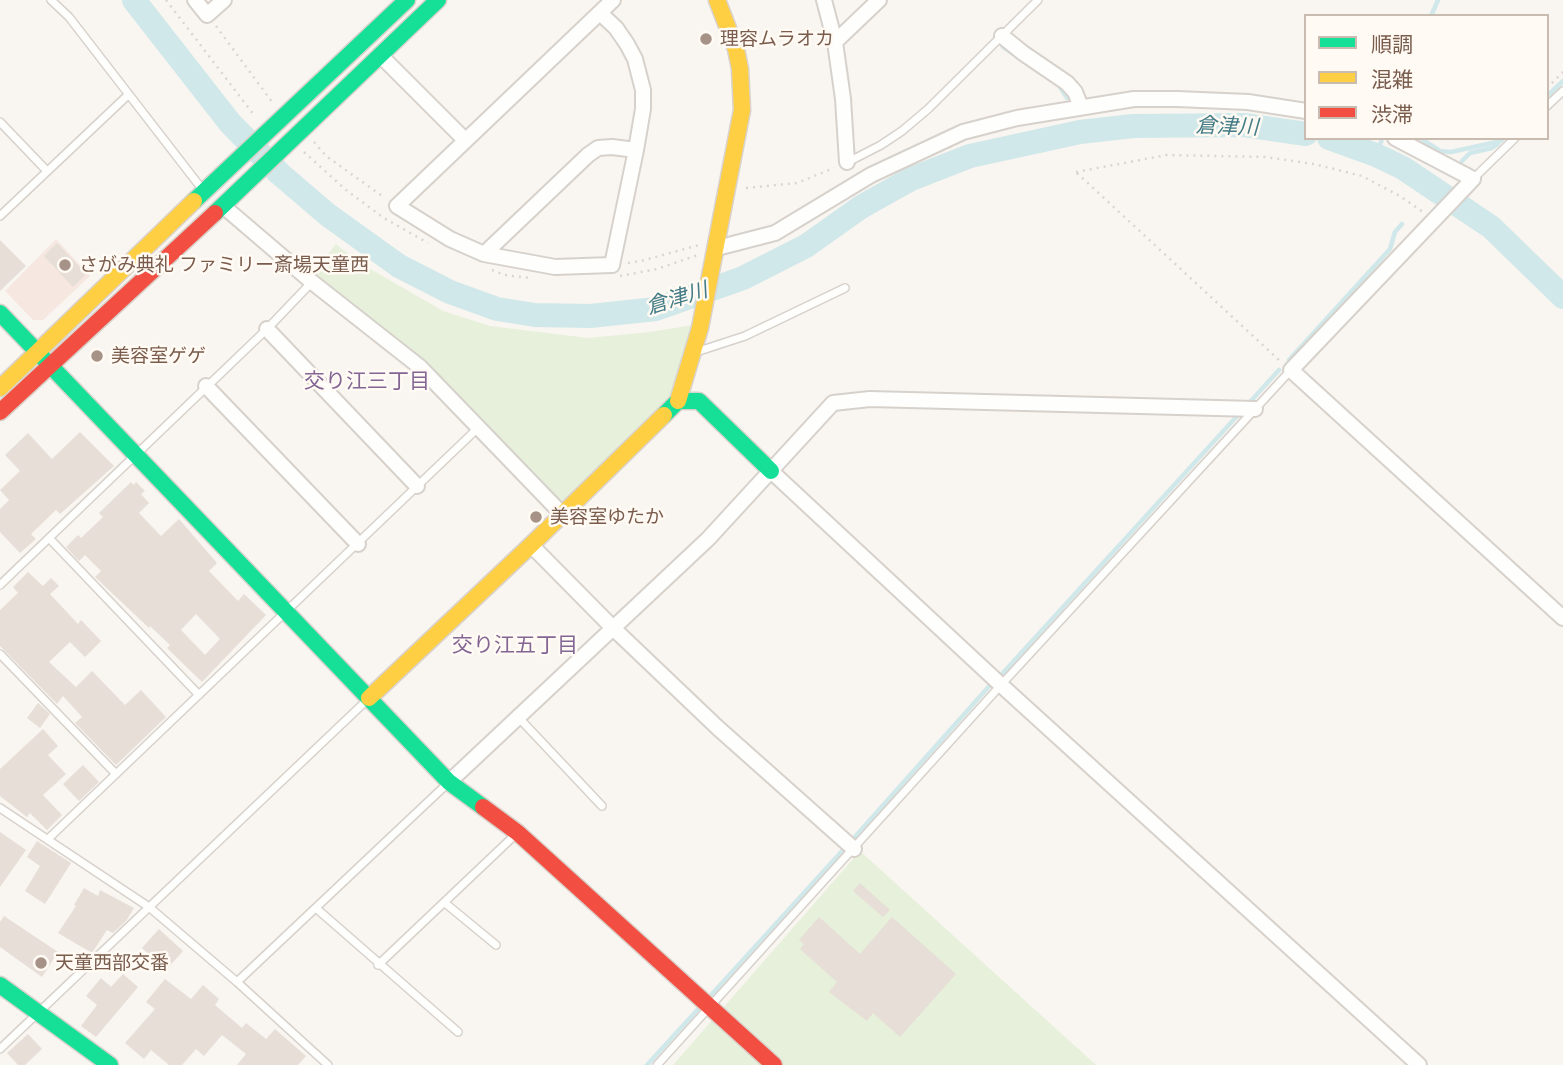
<!DOCTYPE html>
<meta charset="utf-8">
<style>
body{margin:0}
#map{position:relative;width:1563px;height:1065px;overflow:hidden;background:#f9f5f0;font-family:Montserrat,"Noto Sans JP",sans-serif}
canvas{display:block}
.legend{position:absolute;left:1304px;top:14px;width:245px;height:126px;box-sizing:border-box;background:#fffaf3;border:2px solid #cabbb1;margin:0;padding:9px 12px;list-style:none;font-size:21px;color:#7a5c4d}
.legend li{display:flex;align-items:center;gap:14px;height:35px}
.legend b{width:35px;border:2px solid #cabbb1}
</style>
<div id="map">
<canvas width="1563" height="1065"></canvas>
<ul class="legend">
<li><b style="height:9px;background:#16e098"></b>順調</li>
<li><b style="height:9px;background:#ffcf43"></b>混雑</li>
<li><b style="height:9px;background:#f24e42"></b>渋滞</li>
</ul>
</div>
<script>
const ctx = document.querySelector('canvas').getContext('2d');
ctx.lineJoin = 'round';
function paint(path, color) { ctx.fillStyle = color; ctx.fill(path, 'evenodd'); }
const poly = rows => new Path2D(rows.map(r => 'M' + r).join(''));
function trace(path, color, width, dash) { ctx.strokeStyle = color; ctx.lineWidth = width; ctx.lineCap = dash ? 'butt' : 'round'; ctx.setLineDash(dash || []); ctx.stroke(path); }
function label(font, color, halo, rows, align = 'center') {
  ctx.font = font + ' Montserrat,"Noto Sans JP",sans-serif'; ctx.lineWidth = 5; ctx.setLineDash([]); ctx.textBaseline = 'middle'; ctx.strokeStyle = halo; ctx.fillStyle = color; for (const [text, x, y, turn = 0] of rows) {
    ctx.save(); ctx.translate(x, y); ctx.rotate((+turn || 0) * Math.PI / 180); ctx.textAlign = isNaN(turn) ? turn : align; if (halo) ctx.strokeText(text, 0, 0); ctx.fillText(text, 0, 0); ctx.restore();
  }
}
const commercial = poly([
 [56,239,90,276,43,320,33,320,5,291]
]);
const green = poly([
 [336,244,360,263,443,311,490,326,588,338,650,332,693,325,672,400,562,506,424,362,313,274],
 [860,851,1096,1065,673,1065]
]);
const stream = poly([
 [1431,16,1438,0],
 [1003,47,1039,72],
 [1058,84,1067,98],
 [1547,96,1563,81],
 [1420,138,1440,151,1451,152,1501,141,1504,138],
 [1376,155,1382,139],
 [1462,161,1470,153,1492,148,1498,144],
 [1289,360,1390,249,1395,232,1402,224],
 [1250,402,1279,370],
 [1002,674,1238,415],
 [853,839,992,683],
 [712,994,843,850],
 [647,1065,700,1007]
]);
const river = poly([
 [134,0,230,123,280,174,328,215,399,266,450,292,497,309,535,315,590,316,656,309,743,278,806,246,861,207,911,179,970,156,1080,132,1133,126,1244,125,1306,134],
 [1329,138,1376,155,1403,168,1491,227,1563,297]
]);
const building = poly([
 [0,240,26,266,0,291],
 [57,243,86,274,73,287,44,256],
 [80,432,114,466,60,514,56,510,31,534,36,539,20,553,0,532,0,509,9,500,0,490,20,471,5,455,28,433,52,459],
 [131,482,134,485,136,482,145,491,141,494,149,503,139,513,161,536,179,519,217,563,209,571,238,601,244,594,266,615,202,682,167,648,170,645,150,626,149,628,95,577,101,571,85,555,79,561,66,547,78,535,81,538,103,517,99,513],
 [196,614,220,639,205,655,181,630],
 [28,572,43,586,51,578,59,586,50,594,78,624,81,620,101,641,85,657,70,642,49,662,76,687,92,671,125,705,141,690,166,717,116,765,75,723,82,717,63,696,57,704,0,646,0,610,18,593,13,587],
 [38,703,50,714,40,728,27,718],
 [43,729,58,746,48,755,66,774,43,795,62,815,47,830,30,813,27,817,0,796,0,769],
 [83,765,99,782,79,801,63,784],
 [0,832,26,850,0,887],
 [37,841,71,863,45,904,25,891,40,866,27,857],
 [860,883,890,910,883,917,853,891],
 [84,888,98,896,100,890,134,908,126,921,113,933,107,930,92,953,58,933,76,906,74,905],
 [4,916,58,952,42,977,0,947,0,922],
 [819,917,860,954,892,917,956,974,900,1037,873,1013,867,1021,829,992,837,982,800,949,804,944,799,940],
 [159,929,183,951,166,970,142,948],
 [123,974,138,987,96,1037,81,1026,97,1005,86,996,101,978,111,987],
 [165,979,191,999,203,985,219,999,215,1005,242,1028,246,1023,266,1039,275,1029,306,1056,298,1065,237,1065,246,1054,222,1035,204,1056,196,1049,182,1065,169,1065,151,1050,144,1059,125,1043,155,1009,146,1002],
 [28,1034,42,1049,25,1065,18,1065,7,1053]
]);
const path = poly([
 [166,0,254,115],
 [216,26,272,102],
 [1547,88,1563,72],
 [314,142,326,156,385,198],
 [304,152,346,190,384,218,428,243],
 [1076,172,1167,155,1265,157,1314,164,1362,176,1400,196,1423,212],
 [1077,173,1280,361],
 [746,188,797,183,834,168],
 [628,263,645,260,699,245],
 [492,270,504,275,530,278],
 [620,276,657,269,698,255]
]);
const lane = poly([
 [51,0,69,17,202,189],
 [1547,106,1563,91],
 [0,122,47,171],
 [848,162,881,145,902,131,928,109,1038,0],
 [1473,179,1515,138],
 [0,216,128,95],
 [696,352,745,336,845,288],
 [49,538,199,695],
 [0,585,267,329,312,282],
 [0,654,116,774],
 [519,718,602,806],
 [0,808,149,907,237,982,328,1065],
 [48,839,479,427],
 [445,903,496,945],
 [317,909,458,1032],
 [378,965,515,835],
 [237,982,448,783],
 [0,1049,366,701],
 [657,1065,1001,685,1291,370]
]);
const street = poly([
 [195,0,207,15,224,0],
 [824,0,835,42,843,99,847,162],
 [600,13,616,28,627,44,635,59,643,90,643,109,636,150,612,265,555,267,484,254,450,239,397,206,613,0],
 [1002,36,1023,53,1067,83,1075,92,1081,107],
 [835,42,879,0],
 [380,55,465,140],
 [1395,138,1473,179,1291,370,1563,618],
 [223,206,312,282,420,367,562,514],
 [717,248,775,233,871,175,963,132,1017,118,1134,99,1177,99,1248,102,1306,111],
 [484,254,588,155,598,148,612,147,636,150],
 [267,329,417,486],
 [206,386,358,544],
 [771,471,1001,685,1419,1065],
 [531,545,613,628,718,728,854,849],
 [449,782,708,539,833,403,870,399,1255,409]
]);
const fast = poly([
 [194,201,407,0],
 [215,213,438,0],
 [0,313,449,782,483,807],
 [664,415,678,401,699,401,771,471],
 [0,985,110,1065]
]);
const slow = poly([
 [0,388,194,201],
 [678,401,700,328,742,110,740,69,736,49,717,0],
 [369,698,531,545,664,415]
]);
const jam = poly([
 [0,412,215,213],
 [483,807,518,833,774,1065]
]);
const markers = [
 [706,39,7,"#a69286"],
 [65,265,7,"#a69286"],
 [97,356,7,"#a69286"],
 [536,517,7,"#a69286"],
 [41,963,7,"#a69286"]
];
const poiNames = [
 ["理容ムラオカ",720,39],
 ["さがみ典礼 ファミリー斎場天童西",79,265],
 ["美容室ゲゲ",111,356],
 ["美容室ゆたか",550,517],
 ["天童西部交番",55,963]
];
const waterNames = [
 ["倉津川",1227,127,2],
 ["倉津川",677,299,-17]
];
const neighbourhoodNames = [
 ["交り江三丁目",367,382],
 ["交り江五丁目",515,646]
];
paint(commercial, '#f6e8e1');
paint(green, '#e7f0db');
trace(stream, '#d0e8ea', 4.5);
trace(river, '#d0e8ea', 24);
paint(building, '#e6ded7');
trace(lane, '#d7d1cb', 10);
trace(street, '#d7d1cb', 18);
trace(fast, '#d9d2cb', 19);
trace(slow, '#d9d2cb', 19);
trace(jam, '#d9d2cb', 19);
trace(path, '#dcd5d0', 2.5, [2, 5]);
trace(lane, '#fefefd', 7);
trace(street, '#fefefd', 14);
trace(fast, '#16e098', 16);
trace(slow, '#ffcf43', 16);
trace(jam, '#f24e42', 16);
for (const [x, y, r, color] of markers) { const dot = new Path2D(); dot.arc(x, y, r, 0, 2 * Math.PI); ctx.fillStyle = color; ctx.fill(dot); trace(dot, '#fffaf3', 2.5); }
label('19px', '#7a5c4d', '#fffaf3', poiNames, 'left');
label('italic 21px', '#437c86', '#fffaf3', waterNames);
label('21px', '#846695', '#fffaf3', neighbourhoodNames);
</script>
